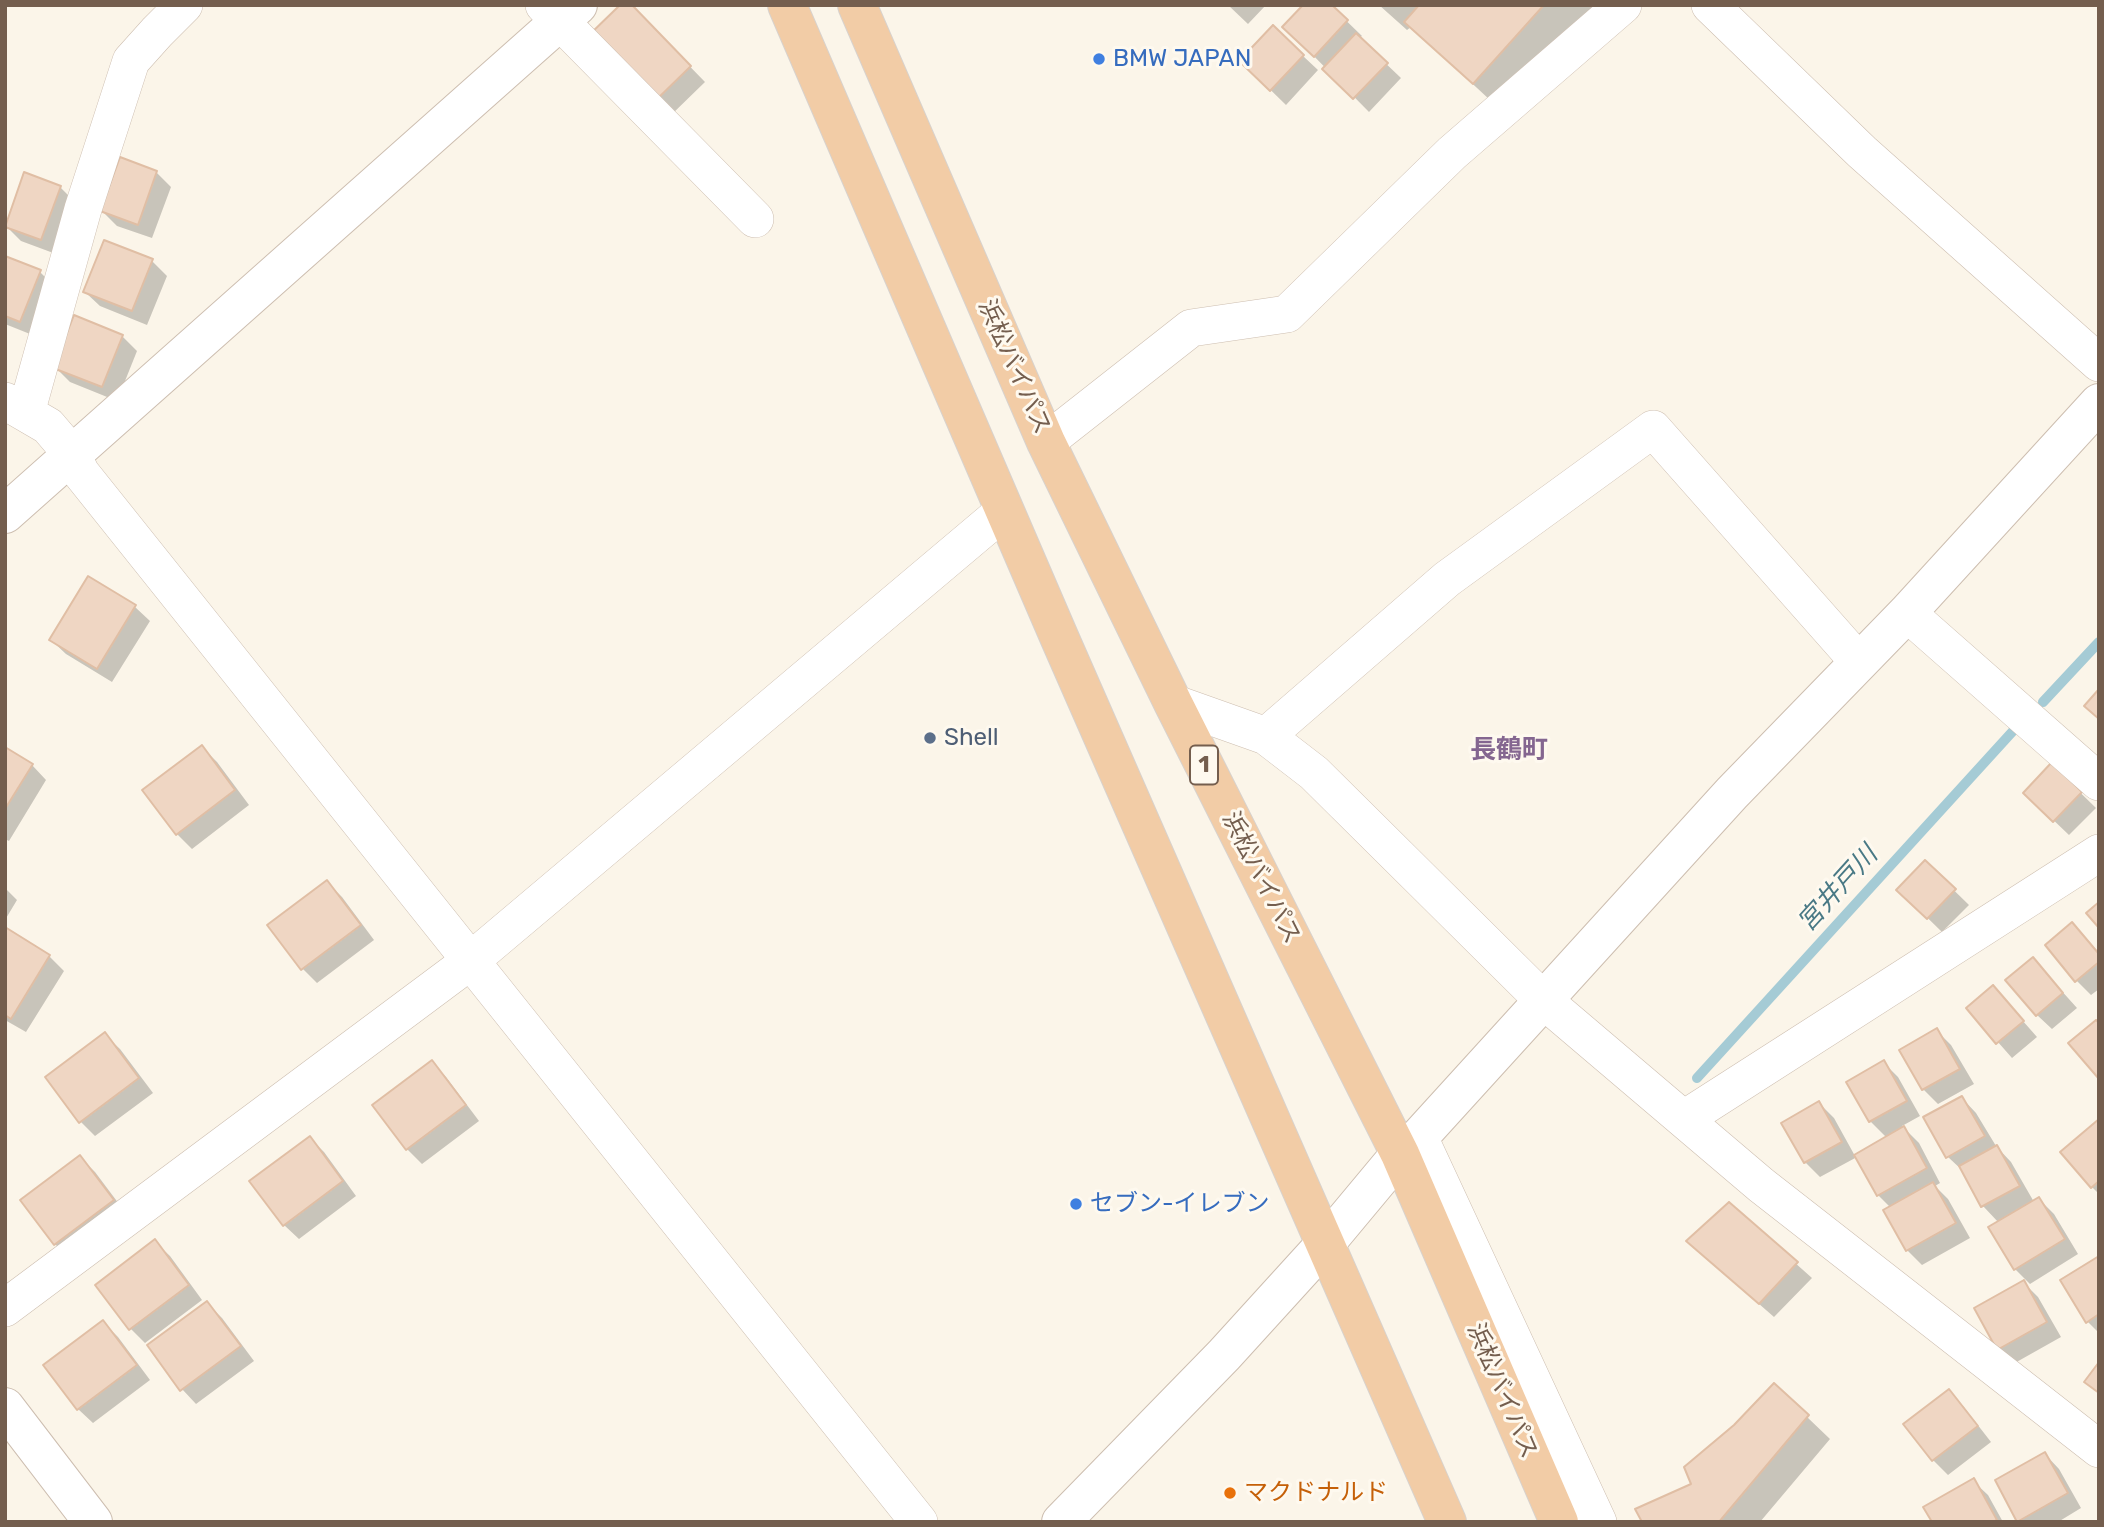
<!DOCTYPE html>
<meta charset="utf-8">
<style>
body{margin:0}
#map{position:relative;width:2104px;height:1527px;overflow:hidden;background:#fbf5e9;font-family:Rubik,sans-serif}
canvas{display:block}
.frame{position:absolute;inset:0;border:7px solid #745e4e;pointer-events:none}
</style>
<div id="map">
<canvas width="2104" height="1527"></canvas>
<div class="frame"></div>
</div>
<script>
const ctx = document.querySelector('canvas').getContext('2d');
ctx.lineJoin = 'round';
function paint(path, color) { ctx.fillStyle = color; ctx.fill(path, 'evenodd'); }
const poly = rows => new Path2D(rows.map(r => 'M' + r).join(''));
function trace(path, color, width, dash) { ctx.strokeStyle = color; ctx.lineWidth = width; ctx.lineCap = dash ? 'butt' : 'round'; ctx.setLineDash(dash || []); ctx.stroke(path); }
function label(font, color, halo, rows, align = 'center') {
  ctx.font = font + ' Rubik,"Noto Sans JP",sans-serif'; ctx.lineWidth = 6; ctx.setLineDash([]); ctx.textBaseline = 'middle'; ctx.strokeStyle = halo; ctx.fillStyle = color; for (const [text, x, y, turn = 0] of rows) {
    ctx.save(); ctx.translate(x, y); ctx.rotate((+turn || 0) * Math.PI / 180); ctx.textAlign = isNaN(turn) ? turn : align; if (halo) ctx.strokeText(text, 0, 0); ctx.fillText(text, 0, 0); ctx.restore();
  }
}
const shadow = poly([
 [630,5,705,82,668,118,653,103],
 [1228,5,1266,5,1248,24],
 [1330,5,1362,36,1359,38,1401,78,1369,112,1299,41],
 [1379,5,1599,5,1503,112,1411,27,1407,30],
 [1273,28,1318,70,1286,105,1241,61],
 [156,172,171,187,152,238,117,226,102,211],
 [60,187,75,202,56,254,21,241,6,226],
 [5,258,40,272,54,286,35,336,5,324],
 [152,261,167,276,147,325,100,306,85,292],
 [122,336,137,351,117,401,70,382,55,367],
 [89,578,135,607,150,621,112,682,66,654,51,640],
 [202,747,217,762,249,805,192,849,177,834,144,790],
 [5,749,32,765,46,780,9,841,5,839],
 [2052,765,2096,808,2069,835,2025,793],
 [1925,862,1969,905,1942,932,1899,890],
 [327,882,342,897,374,940,317,983,302,968],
 [5,888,17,900,5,920],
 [2072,924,2099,953,2099,989,2091,995,2076,980],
 [5,930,49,956,64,971,26,1032,5,1020],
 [2033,959,2077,1008,2052,1029,2037,1015],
 [1993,987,2037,1037,2012,1058,1968,1008],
 [1936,1030,1951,1045,1974,1084,1938,1104,1923,1089],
 [105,1035,120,1049,153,1093,95,1136,81,1122],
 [432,1062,446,1077,479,1121,422,1164,407,1149],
 [1883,1062,1898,1077,1920,1116,1902,1126,1919,1143,1940,1183,1935,1186,1948,1199,1970,1238,1922,1265,1907,1250,1891,1208,1878,1195,1857,1157,1820,1177,1805,1162,1819,1103,1834,1118,1855,1156,1887,1138,1870,1121],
 [1962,1098,1976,1113,1996,1146,2011,1162,2034,1202,2039,1199,2054,1214,2078,1254,2030,1284,2015,1269,1999,1223,1983,1206,1963,1171,1948,1157],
 [2099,1121,2099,1194,2092,1187],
 [310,1138,324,1152,356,1196,299,1239,284,1225],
 [80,1157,95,1172,128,1216,70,1259,55,1244],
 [1730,1205,1812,1278,1774,1317,1703,1255],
 [155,1242,170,1256,202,1300,145,1343,130,1328],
 [2099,1258,2099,1333,2087,1321],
 [2024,1283,2038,1297,2061,1337,2013,1364,1999,1349],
 [207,1303,222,1318,254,1361,196,1404,182,1389],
 [103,1322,118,1337,150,1380,93,1423,78,1409],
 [1948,1391,1963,1406,1991,1442,1948,1475,1933,1460],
 [1807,1417,1830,1439,1760,1522,1644,1522,1694,1485],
 [2045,1454,2059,1469,2081,1508,2058,1522,2020,1522],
 [1973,1481,1988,1495,2003,1522,1934,1522]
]);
const stream = poly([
 [2043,702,2099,642],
 [1697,1078,2013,731]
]);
const building = poly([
 [620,5,632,5,691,66,652,104,587,37,620,5],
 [1303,5,1332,5,1348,20,1314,57,1282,27,1303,5],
 [1419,5,1544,5,1473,84,1404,22,1419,5],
 [1273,25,1304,55,1270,91,1239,61,1273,25],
 [1356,33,1388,63,1353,99,1322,69,1356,33],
 [120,157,157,171,138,225,100,211,120,157],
 [24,172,61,186,41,240,5,227,24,172],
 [104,240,153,259,132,311,83,292,104,240],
 [5,256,41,270,20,322,5,316,5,256],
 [74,315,123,335,102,387,53,368,74,315],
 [88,576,136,605,97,669,49,640,88,576],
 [2099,689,2099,719,2084,706,2099,689],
 [202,745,235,790,176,835,142,790,202,745],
 [5,747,33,764,5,809,5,747],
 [2052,762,2082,792,2053,822,2023,793,2052,762],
 [1925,860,1956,889,1927,919,1896,890,1925,860],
 [327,880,361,925,301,970,267,925,327,880],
 [2099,902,2099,928,2086,913,2099,902],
 [2072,922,2099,954,2099,962,2075,982,2045,945,2072,922],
 [5,927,50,955,11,1019,5,1015,5,927],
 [2033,957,2063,993,2036,1016,2005,980,2033,957],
 [1993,985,2024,1021,1996,1044,1966,1008,1993,985],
 [2096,1020,2099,1023,2099,1079,2068,1043,2096,1020],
 [1937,1028,1960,1069,1922,1090,1899,1050,1937,1028],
 [105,1032,139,1078,79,1123,45,1077,105,1032],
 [432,1060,466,1105,406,1150,372,1105,432,1060],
 [1884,1060,1907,1101,1869,1122,1846,1082,1884,1060],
 [1962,1096,1985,1136,1946,1158,1923,1117,1962,1096],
 [1819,1101,1842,1142,1804,1163,1781,1123,1819,1101],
 [2099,1119,2099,1181,2091,1188,2060,1152,2099,1119],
 [1904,1126,1927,1168,1877,1196,1854,1155,1904,1126],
 [310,1136,343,1181,283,1226,249,1181,310,1136],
 [1997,1145,2020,1186,1981,1207,1959,1166,1997,1145],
 [80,1155,114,1200,54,1245,20,1200,80,1155],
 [1933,1182,1956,1223,1906,1251,1883,1210,1933,1182],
 [2039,1197,2065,1239,2014,1270,1988,1227,2039,1197],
 [1729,1202,1798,1262,1759,1304,1686,1241,1729,1202],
 [155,1239,189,1285,129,1330,95,1285,155,1239],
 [2099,1256,2099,1314,2086,1323,2060,1280,2099,1256],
 [2024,1280,2047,1322,1997,1350,1974,1308,2024,1280],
 [207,1301,241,1346,180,1391,147,1345,207,1301],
 [103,1320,137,1365,77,1410,43,1365,103,1320],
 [2099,1362,2099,1393,2084,1382,2099,1362],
 [1774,1383,1809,1415,1719,1522,1642,1522,1635,1509,1691,1484,1684,1467,1734,1425,1774,1383],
 [1949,1389,1978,1426,1932,1461,1903,1424,1949,1389],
 [2045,1452,2068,1493,2017,1522,1995,1480,2045,1452],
 [1974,1478,1997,1520,1993,1522,1932,1522,1923,1507,1974,1478]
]);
const minor = poly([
 [544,5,755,219],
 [1710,5,1862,152,2099,363],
 [5,401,48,426,71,453,81,473,919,1522],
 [26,413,83,209,131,61,157,32,184,5],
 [1046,442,1191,328,1287,314,1452,153,1623,5],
 [1907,613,2099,782],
 [1173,703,1266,736,1314,773,1542,999,1761,1185,2099,1449],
 [1266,736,1447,579,1653,429,1858,661],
 [1684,1119,2099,853],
 [1419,1137,1598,1522],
 [5,1308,469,962,1004,511]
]);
const tertiary = poly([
 [5,514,578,5],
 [5,1407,93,1522],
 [1061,1522,1224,1355,1325,1244,1400,1154,1419,1137,1732,793,1907,613,2099,403]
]);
const trunk = poly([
 [787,5,1060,639,1447,1522],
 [857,5,1046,442,1173,703,1400,1154,1559,1522]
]);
const markers = [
 [1099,59,7,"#3f7fe0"],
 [930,738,7,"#5c6f8a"],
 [1076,1204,7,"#3f7fe0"],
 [1230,1493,7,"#e8710a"]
];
const shields = [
 [1204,765,28]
];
const shieldNames = [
 ["1",1204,765]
];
const shopNames = [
 ["BMW JAPAN",1113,59],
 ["セブン-イレブン",1090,1204]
];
const streetNames = [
 ["浜松バイパス",1014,367,66],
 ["浜松バイパス",1261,878,63],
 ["浜松バイパス",1502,1391,67]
];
const serviceNames = [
 ["Shell",944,738]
];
const foodNames = [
 ["マクドナルド",1244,1493]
];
const neighbourhoodNames = [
 ["長鶴町",1509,750]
];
const waterNames = [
 ["宮井戸川",1838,889,-48]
];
paint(shadow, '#0003');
trace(stream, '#a5cbd5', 10);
paint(building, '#efd6c3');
trace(building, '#e0bea4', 2);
trace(minor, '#cdbeb0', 38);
trace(tertiary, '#cdbeb0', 40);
trace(trunk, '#d8d2cd', 40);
trace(minor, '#fff', 37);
trace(tertiary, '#fff', 38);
trace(trunk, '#f2cca6', 38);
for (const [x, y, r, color] of markers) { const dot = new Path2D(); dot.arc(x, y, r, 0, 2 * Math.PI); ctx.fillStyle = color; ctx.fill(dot); trace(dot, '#fef9ef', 2.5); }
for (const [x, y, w] of shields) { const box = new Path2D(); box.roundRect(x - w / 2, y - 19.5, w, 39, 5); ctx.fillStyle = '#fef9ef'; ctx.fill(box); trace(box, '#745e4e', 2); }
label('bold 23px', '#745e4e', null, shieldNames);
label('24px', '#366cbe', '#fef9ef', shopNames, 'left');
label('24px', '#745e4e', '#fef9ef', streetNames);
label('24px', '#4e5e75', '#fef9ef', serviceNames, 'left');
label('24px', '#c56008', '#fef9ef', foodNames, 'left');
label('bold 26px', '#846690', '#fef9ef', neighbourhoodNames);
label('italic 26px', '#497985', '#fef9ef', waterNames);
</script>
